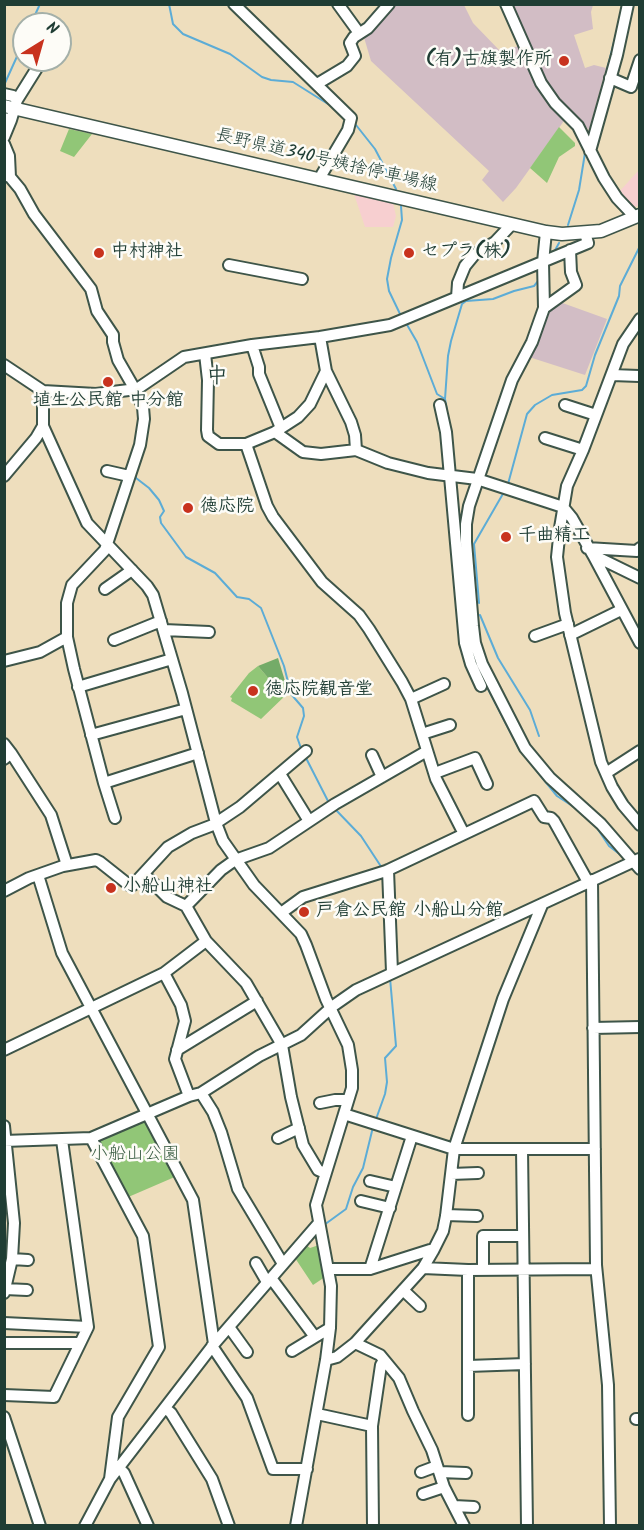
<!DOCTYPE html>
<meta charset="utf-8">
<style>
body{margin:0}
#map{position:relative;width:644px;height:1530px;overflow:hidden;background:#eedebd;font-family:Kalam,sans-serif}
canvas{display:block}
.frame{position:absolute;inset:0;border:6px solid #1f3d34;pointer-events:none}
.north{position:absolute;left:12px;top:12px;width:60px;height:60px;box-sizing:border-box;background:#fdfcf7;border:2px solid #a4b0a9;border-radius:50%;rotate:37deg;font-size:16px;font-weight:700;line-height:24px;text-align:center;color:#1f3d34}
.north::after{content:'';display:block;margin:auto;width:21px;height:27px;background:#c8321e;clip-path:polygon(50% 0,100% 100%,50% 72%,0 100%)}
</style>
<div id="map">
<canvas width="644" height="1530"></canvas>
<div class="frame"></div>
<div class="north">N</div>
</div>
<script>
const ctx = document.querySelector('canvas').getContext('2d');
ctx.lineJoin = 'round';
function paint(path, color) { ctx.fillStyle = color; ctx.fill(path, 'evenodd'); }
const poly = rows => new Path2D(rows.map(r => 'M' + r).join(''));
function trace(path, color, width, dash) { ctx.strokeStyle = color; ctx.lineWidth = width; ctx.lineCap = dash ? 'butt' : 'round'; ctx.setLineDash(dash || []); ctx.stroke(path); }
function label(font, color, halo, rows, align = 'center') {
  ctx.font = font + ' Kalam,"Klee One",sans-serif'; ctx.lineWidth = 5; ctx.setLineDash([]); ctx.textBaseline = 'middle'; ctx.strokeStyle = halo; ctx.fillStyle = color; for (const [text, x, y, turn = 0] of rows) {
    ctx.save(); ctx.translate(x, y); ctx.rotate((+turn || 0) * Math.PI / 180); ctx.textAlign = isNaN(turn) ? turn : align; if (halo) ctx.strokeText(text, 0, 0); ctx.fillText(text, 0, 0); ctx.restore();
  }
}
const built = poly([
 [639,170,639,205,633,208,618,193],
 [354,194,393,203,396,216,393,227,365,227]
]);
const industrial = poly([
 [392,5,464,5,473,23,502,53,520,45,566,118,516,188,503,202,482,180,489,171,371,61,363,34],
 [510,5,593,5,591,12,593,29,574,35,585,68,594,65,606,68,589,130,561,102,545,82],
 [557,301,607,319,585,375,529,357,545,319]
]);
const green = poly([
 [559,127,575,143,575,146,559,157,547,183,530,168],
 [69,129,92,134,74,157,60,151],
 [258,666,274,685,285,681,288,693,261,719,231,701,232,698,230,697,249,673],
 [144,1119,147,1120,177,1176,126,1198,97,1142,99,1138],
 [306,1245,310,1248,319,1245,325,1277,313,1285,295,1258]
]);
const forest = poly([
 [278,658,285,681,274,685,258,666]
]);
const stream = poly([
 [169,4,173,24,183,34,230,54,262,77,271,80,293,82,328,104],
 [35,15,40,4],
 [31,24,33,19],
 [606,74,617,30],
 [5,83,24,41],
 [356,125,375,149,396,189],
 [401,206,402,220,391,258,387,279,389,291,401,316],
 [568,225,579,190,585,153],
 [553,254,559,243],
 [406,323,417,342,437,394,445,399],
 [447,411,445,399,448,356,451,341,462,304,466,301,493,299,514,291,534,286,539,280],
 [136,472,136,478,149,488,159,500,164,511,160,517,161,523,186,557,215,573,237,597,249,599,261,608,284,666,291,694,303,708,304,716,297,737,302,751],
 [508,484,527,414,535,405,552,395,582,390,586,386,595,355,619,296,620,286,640,246],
 [479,603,474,544,504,492],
 [480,615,498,658,530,710,539,736],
 [485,683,519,749,557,796,577,809],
 [306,758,329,803],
 [335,809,361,836,382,868],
 [595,825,609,846,622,856],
 [375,1122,385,1094,387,1082,385,1058,396,1046,390,978],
 [324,1225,346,1209,353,1187,363,1168,373,1127]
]);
const minor = poly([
 [234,4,351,118,348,130,322,174,321,180],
 [338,4,359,33],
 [506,4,541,83,555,103,578,126,604,178,617,198,635,217],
 [610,78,631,87,640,60],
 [317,84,347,66,355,56,350,43,354,37,368,28,389,4],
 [4,94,13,96,17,100,11,120,4,118],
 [17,100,42,60],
 [4,137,11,120],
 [4,144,9,156,10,177],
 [590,151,617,55,628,4],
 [4,175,10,177,20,189,34,214,91,289,97,311,113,335,113,342,118,360,137,393,143,407,144,419,140,445,105,550,72,585,67,603,67,637,74,669,104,783,198,753],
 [546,232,543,262,544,308,532,342,512,380,469,506,466,524,466,542,473,626,475,643,482,664,525,748,550,778,601,824,640,869],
 [229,265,302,279],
 [457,297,458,283,465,266,474,255,495,242,512,224],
 [544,308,576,285,571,272,570,250],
 [640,319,623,344,583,450,567,486,560,528,557,557,565,613,601,762,612,787,623,805,640,825],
 [320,337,326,371,351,422,355,435,356,450],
 [252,345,259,367,259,374,281,428,275,432],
 [205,354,208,380,207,430,208,436,219,444,246,444,275,432,303,452,321,454,356,450,388,463,428,473,477,479,563,507,572,518,593,555,640,643],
 [4,365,43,391,96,394,137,389,184,357,252,345,320,337,390,325,588,243,585,233],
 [612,375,639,376],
 [43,391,43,426,87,523,147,586,153,595,182,693,216,823,223,841,254,885,301,934,306,945,326,999,348,1045,352,1070,352,1088,316,1205,331,1286,330,1328,326,1360,296,1526],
 [440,405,446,432,465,643,471,664,481,686],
 [565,405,596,415],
 [281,428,298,417,310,404,326,371],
 [545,438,583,450],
 [246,444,267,506,273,517,322,582,359,615,369,629,402,682,411,699,436,779,464,834],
 [107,471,129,476],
 [4,476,36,438,43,426],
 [587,548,637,551,640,548],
 [593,555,640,578],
 [105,589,132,570],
 [164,630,209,632],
 [570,635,621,610],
 [535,636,568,624],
 [114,640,161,621],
 [4,661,40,652,67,637],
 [78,687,172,659],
 [411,699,444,684],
 [422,734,450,725],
 [91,735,186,709],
 [4,744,11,753,4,759],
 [11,753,51,815,67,865],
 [372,755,382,777],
 [435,773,475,758,487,784],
 [606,773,640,751],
 [280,774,309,821],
 [104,783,115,818],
 [388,870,392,972],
 [144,874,167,897,186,906,206,941,246,983,282,1045,291,1097,303,1145,318,1170,325,1173],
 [38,875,62,953,193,1200,214,1344],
 [592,880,596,1265,608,1385,610,1526],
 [4,891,29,878,63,866,96,860,100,862,129,885,133,885,168,847,192,833,213,825,240,807,306,751],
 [186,906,221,870,235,860,269,848,335,804,427,751],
 [281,913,303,897,386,871,534,801,544,817,551,818,554,821,588,882],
 [164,973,181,1005,185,1021,175,1059,189,1096],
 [593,1028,640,1027],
 [4,1050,164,973,206,941],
 [177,1050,257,1001],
 [201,1093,213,1112,221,1132,238,1189,283,1264],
 [320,1103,335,1100,348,1100],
 [344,1114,454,1149,595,1149],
 [4,1126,14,1223,12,1259,4,1293],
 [91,1138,143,1236,159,1347,118,1417,110,1479],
 [278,1138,299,1128],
 [4,1141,91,1138,189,1096,201,1093,259,1056,301,1035,333,1006,356,990,639,859],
 [522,1149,527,1526],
 [451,1174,478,1173],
 [370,1181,396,1187],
 [361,1201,390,1208],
 [446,1215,477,1216],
 [12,1259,28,1260],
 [256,1263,267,1282],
 [423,1268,468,1270,596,1269],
 [328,1269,370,1269,430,1250,433,1251],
 [370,1269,412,1136],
 [483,1270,483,1236,523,1236],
 [271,1278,315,1337,330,1328],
 [5,1289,27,1290],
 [403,1290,420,1306],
 [4,1323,88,1327],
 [229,1327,247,1352],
 [4,1343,80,1343],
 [355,1343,380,1355,399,1378,413,1411,432,1450,444,1487,464,1526],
 [212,1346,247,1398,273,1469,307,1469],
 [292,1351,315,1337],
 [326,1360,337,1357,355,1343,423,1268,433,1251,443,1231,446,1216,454,1149,503,999,542,905],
 [468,1366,525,1364],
 [4,1395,54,1397,88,1327,62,1140],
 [165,1408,171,1413,212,1479,229,1526],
 [317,1414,372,1426],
 [468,1415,468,1270],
 [4,1417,40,1526],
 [636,1419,640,1419],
 [119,1468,124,1473,148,1526],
 [421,1472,437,1466],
 [440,1472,466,1473],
 [423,1494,444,1487],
 [454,1506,474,1507],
 [85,1526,110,1479,214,1344,318,1224],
 [373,1526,372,1426,381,1365,384,1360]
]);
const major = poly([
 [4,106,546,232,562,234,601,231,640,215]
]);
const markers = [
 [564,61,6,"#c8321e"],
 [99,253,6,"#c8321e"],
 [409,253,6,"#c8321e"],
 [108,382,6,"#c8321e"],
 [188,508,6,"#c8321e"],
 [506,537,6,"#c8321e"],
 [253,691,6,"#c8321e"],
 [111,888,6,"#c8321e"],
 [304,912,6,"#c8321e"]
];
const poiNames = [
 ["(有)古旗製作所",552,61,"right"],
 ["中村神社",111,253],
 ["セプラ(株)",421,253],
 ["埴生公民館 中分館",108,402,"center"],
 ["徳応院",200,508],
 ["千曲精工",518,537],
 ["徳応院観音堂",265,691],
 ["小船山神社",123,888],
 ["戸倉公民館 小船山分館",316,912]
];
const streetNames = [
 ["長野県道340号姨捨停車場線",326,162,13]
];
const parkNames = [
 ["小船山公園",135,1156]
];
const quarterNames = [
 ["中",217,378]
];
paint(built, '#f7cfd0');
paint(industrial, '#d2bdc5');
paint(green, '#91c677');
paint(forest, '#74ab68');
trace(stream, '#5cacd6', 2);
trace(minor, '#3e5549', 14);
trace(major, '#3e5549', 15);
trace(minor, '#fff', 10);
trace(major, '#fff', 12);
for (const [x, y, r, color] of markers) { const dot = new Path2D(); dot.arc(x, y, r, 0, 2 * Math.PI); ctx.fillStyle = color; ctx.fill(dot); trace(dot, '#fdfcf7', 2); }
label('bold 18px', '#1f3d34', '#fdfcf7', poiNames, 'left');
label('18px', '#1f3d34', '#fdfcf7', streetNames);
label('18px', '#3c5f45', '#fdfcf7', parkNames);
label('bold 21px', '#1f3d34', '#fdfcf7', quarterNames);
</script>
